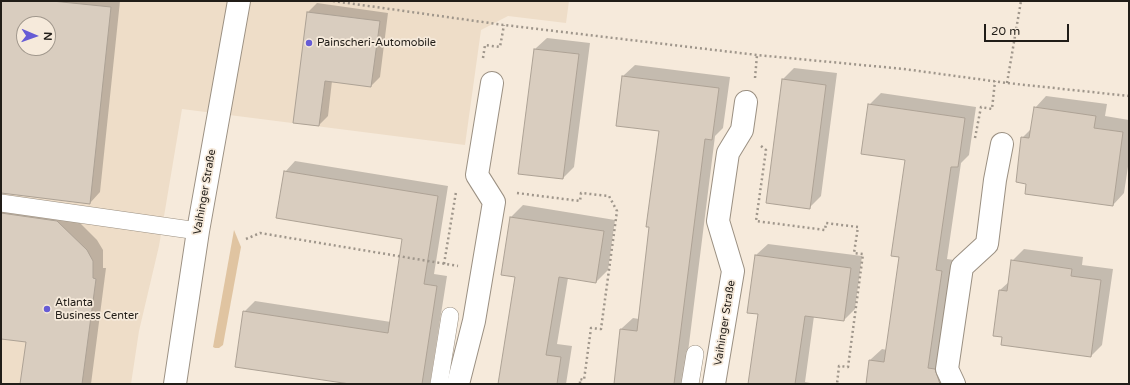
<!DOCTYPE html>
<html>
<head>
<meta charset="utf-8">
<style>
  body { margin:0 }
  #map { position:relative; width:1130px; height:385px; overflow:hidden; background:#f6eadb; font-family:"Varela Round",sans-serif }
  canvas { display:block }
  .frame { position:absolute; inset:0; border:2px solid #211d18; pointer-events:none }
  .north { position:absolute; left:16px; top:16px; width:40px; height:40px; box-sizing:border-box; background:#f6eadb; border:1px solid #a1988d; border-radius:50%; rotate:92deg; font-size:11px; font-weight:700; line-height:16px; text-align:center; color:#211d18 }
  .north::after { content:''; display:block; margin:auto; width:14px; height:18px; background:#665cd5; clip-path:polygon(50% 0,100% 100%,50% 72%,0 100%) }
  .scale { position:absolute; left:984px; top:24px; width:85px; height:18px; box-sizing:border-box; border:2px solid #211d18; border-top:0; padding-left:5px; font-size:12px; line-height:14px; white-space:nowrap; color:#211d18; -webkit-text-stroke:3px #f6eadb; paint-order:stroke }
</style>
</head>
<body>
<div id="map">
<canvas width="1130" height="385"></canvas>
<div class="frame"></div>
<div class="north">N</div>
<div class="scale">20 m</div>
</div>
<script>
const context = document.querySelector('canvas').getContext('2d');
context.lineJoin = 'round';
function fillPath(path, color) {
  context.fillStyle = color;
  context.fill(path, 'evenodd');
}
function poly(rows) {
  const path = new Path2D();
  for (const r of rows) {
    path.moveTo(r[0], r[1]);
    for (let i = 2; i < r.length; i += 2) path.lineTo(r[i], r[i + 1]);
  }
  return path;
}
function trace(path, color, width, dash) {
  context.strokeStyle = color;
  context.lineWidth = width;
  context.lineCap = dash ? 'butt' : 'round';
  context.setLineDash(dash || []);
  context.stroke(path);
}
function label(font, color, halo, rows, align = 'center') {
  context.font = font + ' "Varela Round",sans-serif';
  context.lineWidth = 3.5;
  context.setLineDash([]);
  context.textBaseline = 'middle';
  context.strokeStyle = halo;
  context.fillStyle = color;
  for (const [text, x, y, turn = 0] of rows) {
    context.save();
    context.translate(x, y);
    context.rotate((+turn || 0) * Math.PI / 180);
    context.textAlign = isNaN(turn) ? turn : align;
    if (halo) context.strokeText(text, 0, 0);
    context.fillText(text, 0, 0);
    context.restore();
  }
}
fillPath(poly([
  [1,1,569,1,566,23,508,16,481,30,465,145,182,109,159,246,139,331,131,384,1,384],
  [24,24,48,24,48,48,24,48]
]), '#eeddc8');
fillPath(poly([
  [234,230,241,247,223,345,219,348,215,348,213,347]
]), '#e0c4a1');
fillPath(poly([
  [1,1,120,1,100,192,90,203,1,192,2,197,68,211,97,240,103,250,103,268,106,268,91,384,21,384,27,341,1,338],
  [24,24,48,24,48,48,24,48],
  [317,3,388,13,380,77,371,86,332,81,328,116,319,125,294,122,308,12],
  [547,38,590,43,574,167,563,178,535,49],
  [635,65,730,77,723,128,715,136,684,384,615,384,621,329,633,318,639,319,660,131,623,76],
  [794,68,837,73,821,196,809,208,783,79],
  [881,93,976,107,969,155,961,163,947,259,954,260,936,384,867,384,870,360,882,349,887,350,900,256,906,159,869,105],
  [1046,96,1107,104,1105,116,1129,120,1129,160,1124,193,1113,205,1027,183,1022,138,1032,128,1035,108],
  [295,161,448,186,434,274,447,276,430,384,356,384,244,312,255,301,391,322,403,238,285,172],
  [523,205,615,220,608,270,596,282,568,278,557,344,572,346,566,384,499,384,516,276,502,274,511,217],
  [768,244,862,256,855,309,844,320,814,316,805,382,816,384,749,384,759,313,756,255],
  [1024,249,1083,257,1082,265,1113,269,1102,345,1091,356,1000,290,1010,281,1012,261]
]), '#0003');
const building = poly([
  [1,1,52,1,111,7,90,204,1,193,1,1],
  [24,24,48,24,48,48,24,48,24,24],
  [307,12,380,21,371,87,325,81,319,126,293,123,307,12],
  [534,49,579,54,563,179,518,174,534,49],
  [622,76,719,88,712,140,705,139,674,384,614,384,620,329,637,331,649,227,646,227,659,131,616,126,622,76],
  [782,79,826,85,810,209,766,203,782,79],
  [868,104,965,118,958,167,951,167,936,270,942,271,928,368,935,369,940,384,866,384,869,360,884,362,899,257,891,256,905,160,861,154,868,104],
  [1034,107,1096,116,1094,128,1123,132,1113,206,1025,194,1026,184,1016,182,1021,137,1029,138,1034,107],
  [284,171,438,196,424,284,437,286,422,384,350,384,235,367,243,311,388,333,402,239,276,218,284,171],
  [1,213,57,221,87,250,93,261,93,278,96,279,82,384,20,384,26,342,1,339,1,213],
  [510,217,604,231,596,283,559,277,546,355,561,357,557,384,498,384,515,277,501,275,510,217],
  [755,255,851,268,844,321,805,316,795,384,748,384,758,314,747,313,755,255],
  [1011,260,1072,269,1071,276,1101,280,1091,357,1001,345,1002,337,993,336,999,290,1007,291,1011,260]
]);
fillPath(building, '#d9cdbf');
trace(building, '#ada295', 1);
const lane = poly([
  [1,203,198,231],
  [439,384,450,316],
  [690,384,695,354]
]);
const street = poly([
  [458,384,474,321,494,202,477,175,492,83],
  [714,384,733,271,718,221,728,153,742,130,746,102],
  [954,384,947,369,962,267,987,244,995,180,1002,144]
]);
const secondary = poly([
  [175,384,198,231,239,1]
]);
trace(lane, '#9b9082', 18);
trace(street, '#9b9082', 24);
trace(secondary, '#9b9082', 24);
trace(poly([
  [333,1,504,25,757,55,904,69,1007,83,1129,96],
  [483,58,485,45,500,47,504,25],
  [755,78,757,55],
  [1007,83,1021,1],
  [975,138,981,107,992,109,995,81],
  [761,146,766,150,756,221,825,230,826,223,858,227,854,253,863,254,848,367,839,366,837,384],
  [517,193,580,201,581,193,609,196,617,211,601,329,591,328,584,380,580,379,580,384],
  [246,239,260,233,458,266],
  [444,264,456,192]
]), '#9f968b', 2.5, [2, 3]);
trace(lane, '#fff', 17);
trace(street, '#fff', 22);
trace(secondary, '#fff', 22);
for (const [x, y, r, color] of [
  [309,43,4,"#665cd5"],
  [47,309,4,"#665cd5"]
]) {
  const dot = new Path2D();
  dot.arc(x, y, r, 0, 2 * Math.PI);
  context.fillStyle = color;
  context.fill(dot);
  trace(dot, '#f6eadb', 1.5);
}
label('11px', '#211d18', '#f6eadb', [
  ["Painscheri-Automobile",317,43],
  ["Atlanta",55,303],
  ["Business Center",55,316]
], 'left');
label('11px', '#211d18', '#f6eadb', [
  ["Vaihinger Straße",205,192,-80],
  ["Vaihinger Straße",725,323,-81]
]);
</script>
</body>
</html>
